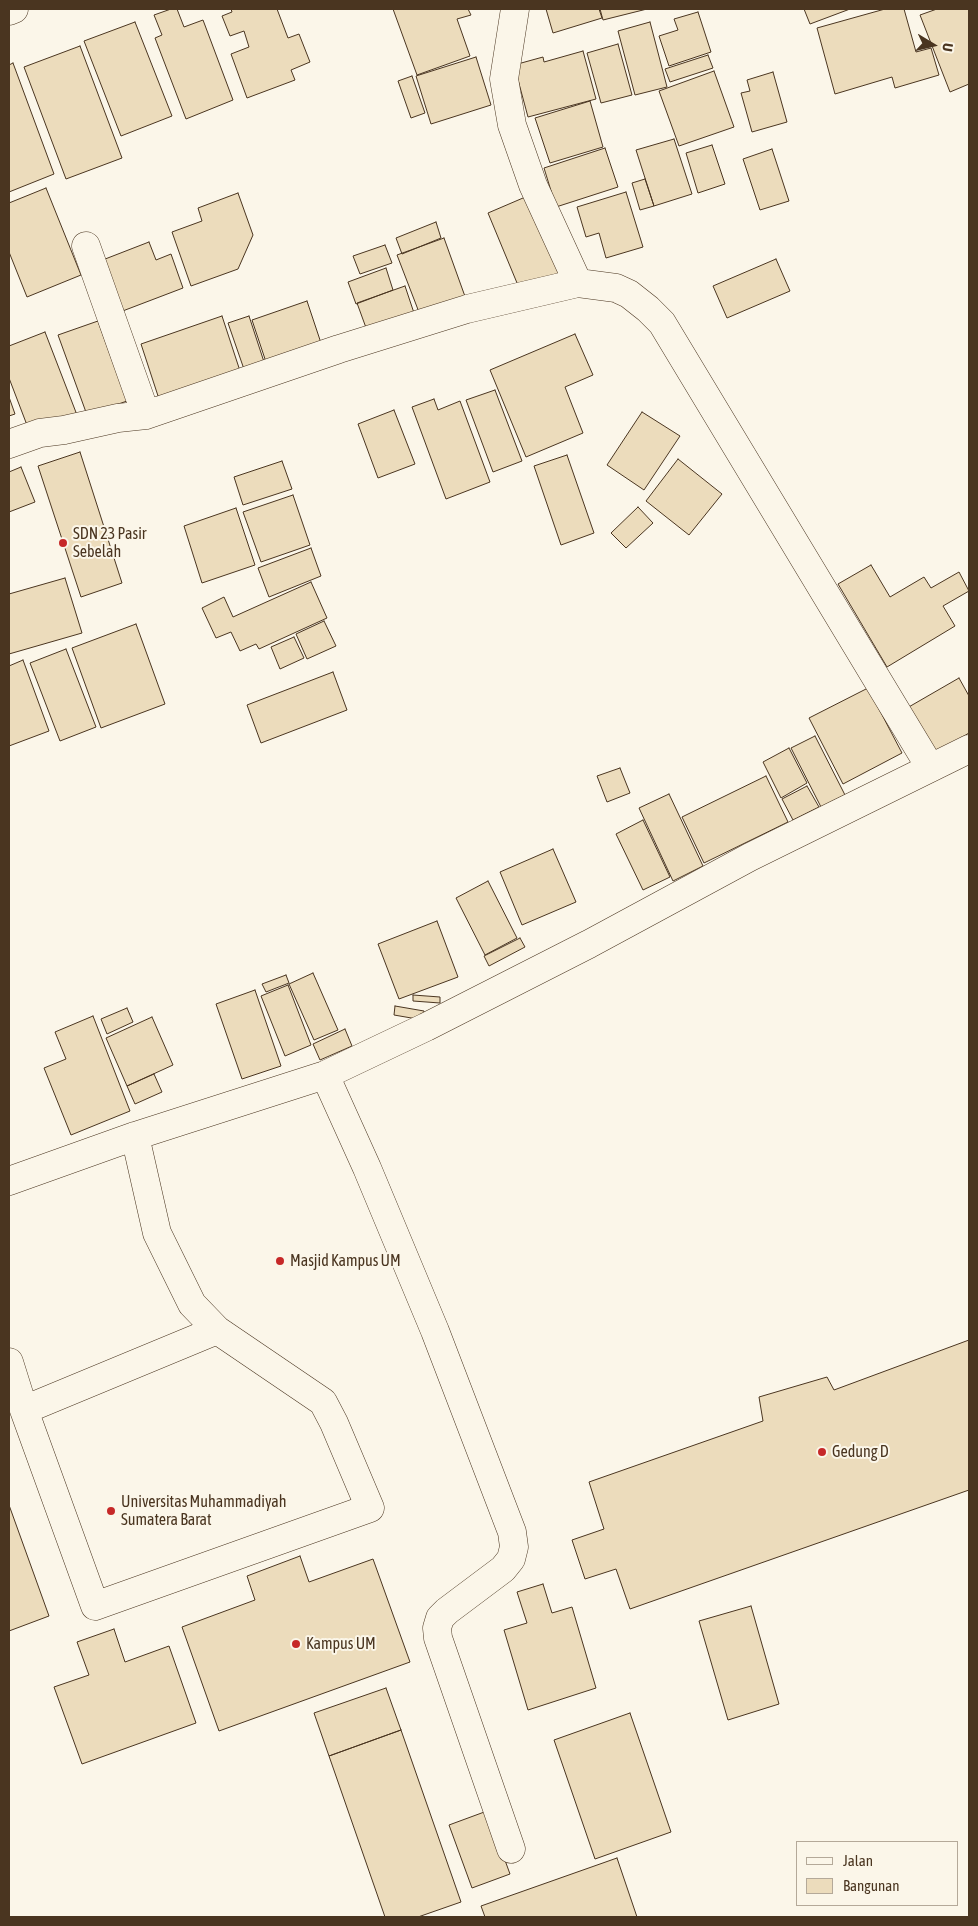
<!DOCTYPE html>
<html>
<head>
<meta charset="utf-8">
<style>
  body { margin:0 }
  #map { position:relative; width:978px; height:1926px; overflow:hidden; background:#fbf6e9; font-family:"Asap Condensed",sans-serif }
  canvas { display:block }
  .frame { position:absolute; inset:0; border:10px solid #4a3520; pointer-events:none }
  .legend { position:absolute; left:796px; top:1841px; width:162px; height:65px; box-sizing:border-box; background:#fbf6e9; border:1px solid #b4a999; margin:0; padding:6px 9px; list-style:none; font-size:15px; color:#4a3520 }
  .legend li { display:flex; align-items:center; gap:10px; height:25px }
  .legend b { width:25px; border:1px solid #b4a999 }
  .north { position:absolute; left:908px; top:20px; width:50px; height:50px; -webkit-text-stroke:4px #fbf6e9; paint-order:stroke; rotate:99deg; font-size:14px; font-weight:700; line-height:20px; text-align:center; color:#4a3520 }
  .north::after { content:''; display:block; margin:auto; width:18px; height:22px; background:#4a3520; clip-path:polygon(50% 0,100% 100%,50% 72%,0 100%) }
</style>
</head>
<body>
<div id="map">
<canvas width="978" height="1926"></canvas>
<div class="frame"></div>
<ul class="legend">
<li><b style="height:6px;background:#fbf6e9"></b>Jalan</li>
<li><b style="height:14px;background:#ecdcbc"></b>Bangunan</li>
</ul>
<div class="north">U</div>
</div>
<script>
const context = document.querySelector('canvas').getContext('2d');
context.lineJoin = 'round';
function fillPath(path, color) {
  context.fillStyle = color;
  context.fill(path, 'evenodd');
}
function poly(rows) {
  const path = new Path2D();
  for (const r of rows) {
    path.moveTo(r[0], r[1]);
    for (let i = 2; i < r.length; i += 2) path.lineTo(r[i], r[i + 1]);
  }
  return path;
}
function trace(path, color, width, dash) {
  context.strokeStyle = color;
  context.lineWidth = width;
  context.lineCap = dash ? 'butt' : 'round';
  context.setLineDash(dash || []);
  context.stroke(path);
}
function label(font, color, halo, rows, align = 'center') {
  context.font = font + ' "Asap Condensed",sans-serif';
  context.lineWidth = 4;
  context.setLineDash([]);
  context.textBaseline = 'middle';
  context.strokeStyle = halo;
  context.fillStyle = color;
  for (const [text, x, y, turn = 0] of rows) {
    context.save();
    context.translate(x, y);
    context.rotate((+turn || 0) * Math.PI / 180);
    context.textAlign = isNaN(turn) ? turn : align;
    if (halo) context.strokeText(text, 0, 0);
    context.fillText(text, 0, 0);
    context.restore();
  }
}
const building = poly([
  [171,9,177,9,184,27,203,20,233,100,186,119,155,38,162,35,154,15,171,9],
  [231,9,277,9,288,38,299,34,310,62,291,70,295,80,247,98,231,54,249,47,244,31,230,36,222,16,232,12,231,9],
  [393,9,468,9,471,15,457,19,470,56,417,75,393,9],
  [546,9,599,9,602,18,553,33,546,9],
  [600,9,647,9,603,20,600,9],
  [804,9,850,9,810,24,804,9],
  [885,9,904,9,916,52,931,48,939,75,895,88,892,77,835,94,817,28,885,9],
  [937,9,969,9,969,84,950,92,920,15,937,9],
  [698,12,711,52,669,66,659,36,678,30,674,19,698,12],
  [135,22,172,116,121,136,84,41,135,22],
  [650,22,667,87,635,95,618,31,650,22],
  [618,44,632,95,601,103,587,53,618,44],
  [80,46,122,158,66,179,24,67,80,46],
  [583,51,596,99,528,117,514,65,543,57,544,62,583,51],
  [708,55,713,68,670,82,665,69,708,55],
  [476,57,491,105,431,124,416,76,476,57],
  [13,63,54,174,9,192,9,65,13,63],
  [714,71,734,127,679,146,659,91,714,71],
  [773,72,787,122,752,132,741,93,750,91,747,80,773,72],
  [412,76,425,113,411,118,398,81,412,76],
  [590,101,603,147,550,163,535,118,590,101],
  [674,139,692,194,654,206,636,150,674,139],
  [712,145,725,184,698,193,686,153,712,145],
  [605,148,618,187,556,207,544,168,605,148],
  [772,149,789,201,760,210,743,159,772,149],
  [645,179,654,206,640,210,632,183,645,179],
  [46,188,81,275,27,297,9,252,9,203,46,188],
  [626,192,643,247,606,258,599,233,586,237,577,207,626,192],
  [238,193,253,235,238,269,191,286,172,232,202,221,198,208,238,193],
  [530,195,564,277,522,295,488,213,530,195],
  [436,222,441,238,402,254,396,238,436,222],
  [444,238,467,302,422,320,397,255,444,238],
  [149,242,156,260,171,254,183,288,120,312,100,261,149,242],
  [385,245,392,263,360,274,353,256,385,245],
  [776,259,790,291,727,318,713,286,776,259],
  [386,268,393,290,356,304,348,282,386,268],
  [405,286,416,319,369,336,357,303,405,286],
  [307,301,323,349,268,368,252,320,307,301],
  [222,316,241,374,160,402,141,344,222,316],
  [249,316,266,368,246,375,228,323,249,316],
  [98,321,127,401,87,415,58,335,98,321],
  [45,332,77,415,30,433,9,378,9,346,45,332],
  [575,334,593,375,565,387,583,433,526,457,490,370,575,334],
  [495,390,522,461,493,472,466,400,495,390],
  [9,397,15,414,9,416,9,397],
  [434,399,438,410,460,401,490,482,446,499,412,407,434,399],
  [394,410,415,464,378,478,358,424,394,410],
  [642,412,680,436,644,490,607,465,642,412],
  [80,452,122,583,81,597,38,466,80,452],
  [567,455,594,533,561,545,534,466,567,455],
  [678,459,722,494,689,535,646,501,678,459],
  [282,461,292,489,243,505,234,477,282,461],
  [21,467,35,502,9,512,9,472,21,467],
  [293,495,310,545,261,562,243,512,293,495],
  [638,507,653,523,626,548,611,533,638,507],
  [236,508,255,565,202,583,184,526,236,508],
  [311,548,321,576,269,597,258,568,311,548],
  [871,565,890,597,924,577,931,588,959,572,969,591,943,606,955,626,887,667,838,584,871,565],
  [65,578,82,633,9,654,9,594,65,578],
  [311,582,327,618,259,649,256,644,240,651,231,632,216,638,202,608,224,597,233,617,311,582],
  [324,621,336,646,307,659,296,634,324,621],
  [136,624,165,704,101,728,72,648,136,624],
  [294,637,304,658,280,669,271,647,294,637],
  [66,649,96,727,60,741,30,663,66,649],
  [23,660,49,731,9,746,9,666,23,660],
  [333,672,347,710,261,743,247,705,333,672],
  [959,678,969,696,969,733,933,754,907,708,959,678],
  [868,688,902,753,843,784,809,718,868,688],
  [815,736,845,795,821,807,791,748,815,736],
  [789,748,807,783,781,798,763,762,789,748],
  [620,768,630,793,607,802,597,776,620,768],
  [766,776,788,822,704,863,682,817,766,776],
  [807,786,819,807,793,820,782,799,807,786],
  [669,794,703,866,673,881,639,808,669,794],
  [643,820,670,877,643,890,616,834,643,820],
  [553,849,576,902,522,925,500,872,553,849],
  [488,881,517,938,485,955,456,898,488,881],
  [437,921,458,977,399,999,378,944,437,921],
  [520,938,525,947,489,966,484,956,520,938],
  [313,973,338,1030,314,1040,289,984,313,973],
  [286,975,289,983,266,992,262,984,286,975],
  [288,985,311,1045,285,1056,261,996,288,985],
  [255,990,281,1066,242,1079,216,1004,255,990],
  [413,995,440,997,440,1003,413,1001,413,995],
  [395,1006,424,1011,423,1020,394,1015,395,1006],
  [127,1008,133,1022,107,1034,101,1019,127,1008],
  [93,1016,130,1111,71,1135,44,1068,66,1059,55,1032,93,1016],
  [152,1017,173,1065,127,1086,106,1038,152,1017],
  [345,1029,352,1046,320,1060,313,1044,345,1029],
  [154,1074,162,1092,135,1104,127,1086,154,1074],
  [969,1340,969,1490,630,1609,616,1569,585,1579,572,1540,604,1529,589,1482,763,1421,759,1397,827,1377,834,1390,969,1340],
  [9,1505,49,1616,9,1631,9,1505],
  [300,1556,309,1582,373,1559,410,1662,219,1731,182,1627,255,1600,247,1576,300,1556],
  [543,1584,552,1613,572,1607,596,1688,528,1710,504,1630,527,1623,517,1592,543,1584],
  [751,1606,779,1704,728,1720,699,1621,751,1606],
  [114,1629,125,1662,169,1646,196,1723,82,1764,54,1687,89,1675,77,1642,114,1629],
  [386,1688,401,1730,329,1756,314,1713,386,1688],
  [630,1713,671,1832,595,1859,554,1740,630,1713],
  [401,1730,461,1902,418,1917,385,1917,329,1756,401,1730],
  [487,1811,510,1874,472,1888,449,1825,487,1811],
  [617,1858,637,1917,485,1917,481,1906,617,1858]
]);
fillPath(building, '#ecdcbc');
trace(building, '#4a3520', 1);
const minor = poly([
  [515,9,504,79,512,125,533,185,578,283],
  [9,11,14,9],
  [86,246,146,415],
  [9,444,40,433,64,430,118,418,146,415,339,349,467,309,578,283,616,288,629,294,648,309,662,323,930,767],
  [325,1075,367,1168,435,1331,512,1532,514,1547,511,1559,503,1569,447,1611,440,1618,437,1628,438,1638,511,1849],
  [9,1181,135,1136,325,1075,426,1027,589,944,750,857,969,749],
  [9,1362,24,1410,95,1606,370,1508,334,1423,323,1402,217,1330,192,1304,157,1233,135,1136],
  [24,1410,217,1330]
]);
trace(minor, '#4a3520', 29);
trace(minor, '#fbf6e9', 28);
for (const [x, y, r, color] of [
  [63,543,5,"#c62828"],
  [280,1261,5,"#c62828"],
  [822,1452,5,"#c62828"],
  [111,1511,5,"#c62828"],
  [296,1644,5,"#c62828"]
]) {
  const dot = new Path2D();
  dot.arc(x, y, r, 0, 2 * Math.PI);
  context.fillStyle = color;
  context.fill(dot);
  trace(dot, '#fbf6e9', 2);
}
label('16px', '#4a3520', '#fbf6e9', [
  ["SDN 23 Pasir",73,534],
  ["Sebelah",73,552],
  ["Masjid Kampus UM",290,1261],
  ["Gedung D",832,1452],
  ["Universitas Muhammadiyah",121,1502],
  ["Sumatera Barat",121,1520],
  ["Kampus UM",306,1644]
], 'left');
</script>
</body>
</html>
